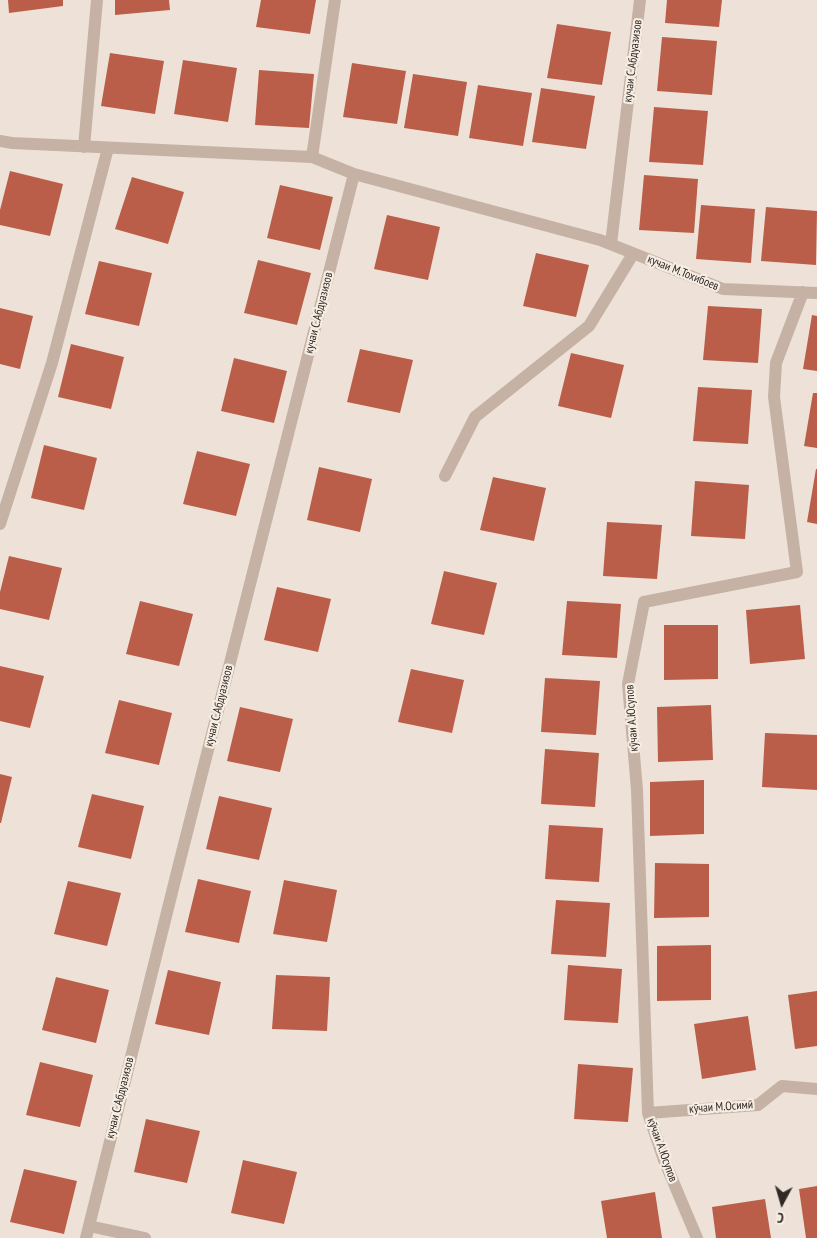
<!DOCTYPE html>
<html>
<head>
<meta charset="utf-8">
<style>
  body { margin:0 }
  #map { position:relative; width:817px; height:1238px; overflow:hidden; background:#eee2d8; font-family:"PT Sans Narrow",sans-serif }
  canvas { display:block }
  .north { position:absolute; left:757px; top:1178px; width:50px; height:50px; -webkit-text-stroke:4px #f6ede3; paint-order:stroke; rotate:186deg; font-size:14px; font-weight:700; line-height:20px; text-align:center; color:#312926 }
  .north::after { content:''; display:block; margin:auto; width:18px; height:22px; background:#312926; clip-path:polygon(50% 0,100% 100%,50% 72%,0 100%) }
</style>
</head>
<body>
<div id="map">
<canvas width="817" height="1238"></canvas>
<div class="north">С</div>
</div>
<script>
const context = document.querySelector('canvas').getContext('2d');
context.lineJoin = 'round';
function fillPath(path, color) {
  context.fillStyle = color;
  context.fill(path, 'evenodd');
}
function poly(rows) {
  const path = new Path2D();
  for (const r of rows) {
    path.moveTo(r[0], r[1]);
    for (let i = 2; i < r.length; i += 2) path.lineTo(r[i], r[i + 1]);
  }
  return path;
}
function trace(path, color, width, dash) {
  context.strokeStyle = color;
  context.lineWidth = width;
  context.lineCap = dash ? 'butt' : 'round';
  context.setLineDash(dash || []);
  context.stroke(path);
}
function label(font, color, halo, rows, align = 'center') {
  context.font = font + ' "PT Sans Narrow",sans-serif';
  context.lineWidth = 4.5;
  context.setLineDash([]);
  context.textBaseline = 'middle';
  context.strokeStyle = halo;
  context.fillStyle = color;
  for (const [text, x, y, turn = 0] of rows) {
    context.save();
    context.translate(x, y);
    context.rotate((+turn || 0) * Math.PI / 180);
    context.textAlign = isNaN(turn) ? turn : align;
    if (halo) context.strokeText(text, 0, 0);
    context.fillText(text, 0, 0);
    context.restore();
  }
}
fillPath(poly([
  [8,0,63,0,63,6,9,13],
  [115,0,169,0,170,10,115,15],
  [261,0,316,0,310,34,256,27],
  [667,0,722,0,719,27,665,23],
  [557,24,611,32,602,85,547,78],
  [662,37,717,41,712,95,657,91],
  [110,53,164,61,155,114,101,106],
  [183,60,237,68,228,122,174,114],
  [352,63,406,71,397,124,343,117],
  [259,70,314,74,309,128,255,125],
  [413,74,467,82,458,136,404,128],
  [478,85,532,93,523,146,469,138],
  [541,88,595,96,586,149,532,142],
  [654,107,708,111,703,165,649,162],
  [10,171,63,184,50,236,0,225,0,210],
  [644,175,698,179,694,233,639,230],
  [132,177,184,192,168,244,115,229],
  [280,185,333,197,320,250,267,238],
  [701,205,755,209,751,263,696,259],
  [766,207,817,211,816,265,761,261],
  [387,215,440,227,428,280,374,269],
  [536,253,589,265,576,317,523,306],
  [258,260,311,273,297,325,244,313],
  [99,261,152,273,139,326,85,314],
  [708,306,762,309,758,363,703,360],
  [0,308,33,316,20,369,0,364],
  [812,315,817,316,817,371,803,369],
  [71,344,124,357,111,409,58,397],
  [360,349,413,360,400,413,347,402],
  [571,353,624,365,611,418,558,406],
  [234,358,287,371,274,423,221,411],
  [698,387,752,390,748,444,693,441],
  [813,393,817,393,817,448,804,446],
  [44,445,97,458,84,510,31,498],
  [197,451,250,464,236,516,183,504],
  [319,467,372,479,360,532,307,520],
  [816,469,817,469,817,524,807,522],
  [493,477,546,488,534,541,480,530],
  [695,481,749,485,745,539,691,536],
  [607,522,662,525,657,579,603,576],
  [9,556,62,568,49,620,0,609,0,592],
  [444,571,497,583,484,635,431,624],
  [277,587,331,599,318,652,264,640],
  [140,601,193,614,179,666,126,654],
  [567,601,621,604,617,658,562,655],
  [800,605,805,659,750,664,746,610],
  [664,625,718,625,718,679,664,680],
  [0,666,44,676,30,728,0,721],
  [411,669,464,680,452,733,398,722],
  [545,678,600,681,596,735,541,732],
  [119,700,172,713,159,765,105,753],
  [711,705,713,760,658,762,657,707],
  [240,707,293,719,280,772,227,761],
  [765,733,817,735,817,790,762,787],
  [545,749,599,753,595,807,541,804],
  [0,774,12,777,1,823,0,823],
  [704,780,704,834,650,836,650,782],
  [92,794,144,806,131,859,78,847],
  [219,796,272,808,259,860,206,849],
  [549,825,603,828,599,882,545,879],
  [655,863,709,864,709,917,654,918],
  [198,879,251,891,239,943,185,932],
  [284,880,337,890,327,942,273,934],
  [68,881,121,893,107,946,54,934],
  [556,900,610,903,606,957,551,954],
  [711,945,711,1000,657,1001,657,946],
  [568,965,622,969,618,1023,564,1020],
  [168,970,221,982,209,1035,155,1024],
  [276,975,330,977,327,1031,272,1029],
  [56,977,109,990,96,1043,42,1030],
  [817,991,817,1046,795,1049,788,995],
  [748,1016,756,1070,702,1079,694,1024],
  [40,1062,93,1075,80,1127,26,1115],
  [578,1064,633,1068,628,1122,574,1119],
  [146,1119,200,1131,187,1183,134,1172],
  [243,1160,297,1172,284,1224,231,1213],
  [24,1169,77,1181,64,1234,10,1222],
  [817,1186,817,1238,806,1238,799,1189],
  [655,1192,662,1238,607,1238,601,1201],
  [765,1199,771,1238,716,1238,712,1207]
]), '#bb5e49');
trace(poly([
  [0,141,12,143,312,157,354,174,600,240,723,289,817,293],
  [84,147,97,0],
  [312,157,335,0],
  [611,244,640,0],
  [445,476,475,417,589,326,633,254],
  [0,524,52,363,108,148],
  [648,1113,758,1105,782,1086,817,1089],
  [89,1226,145,1238],
  [86,1238,177,872,354,174],
  [697,1238,664,1160,648,1113,637,790,628,684,644,602,797,572,774,397,776,363,803,292]
]), '#c5b2a5', 12);
label('12px', '#312926', '#f6ede3', [
  ["кучаи С.Абдуазизов",633,61,-83],
  ["кучаи М.Тохибоев",683,273,22],
  ["кучаи С.Абдуазизов",319,313,-76],
  ["кучаи С.Абдуазизов",219,706,-76],
  ["кӯчаи А.Юсупов",632,718,-94],
  ["кучаи С.Абдуазизов",120,1098,-76],
  ["кӯчаи М.Осимӣ",721,1107,-4],
  ["кӯчаи А.Юсупов",662,1150,70]
]);
</script>
</body>
</html>
